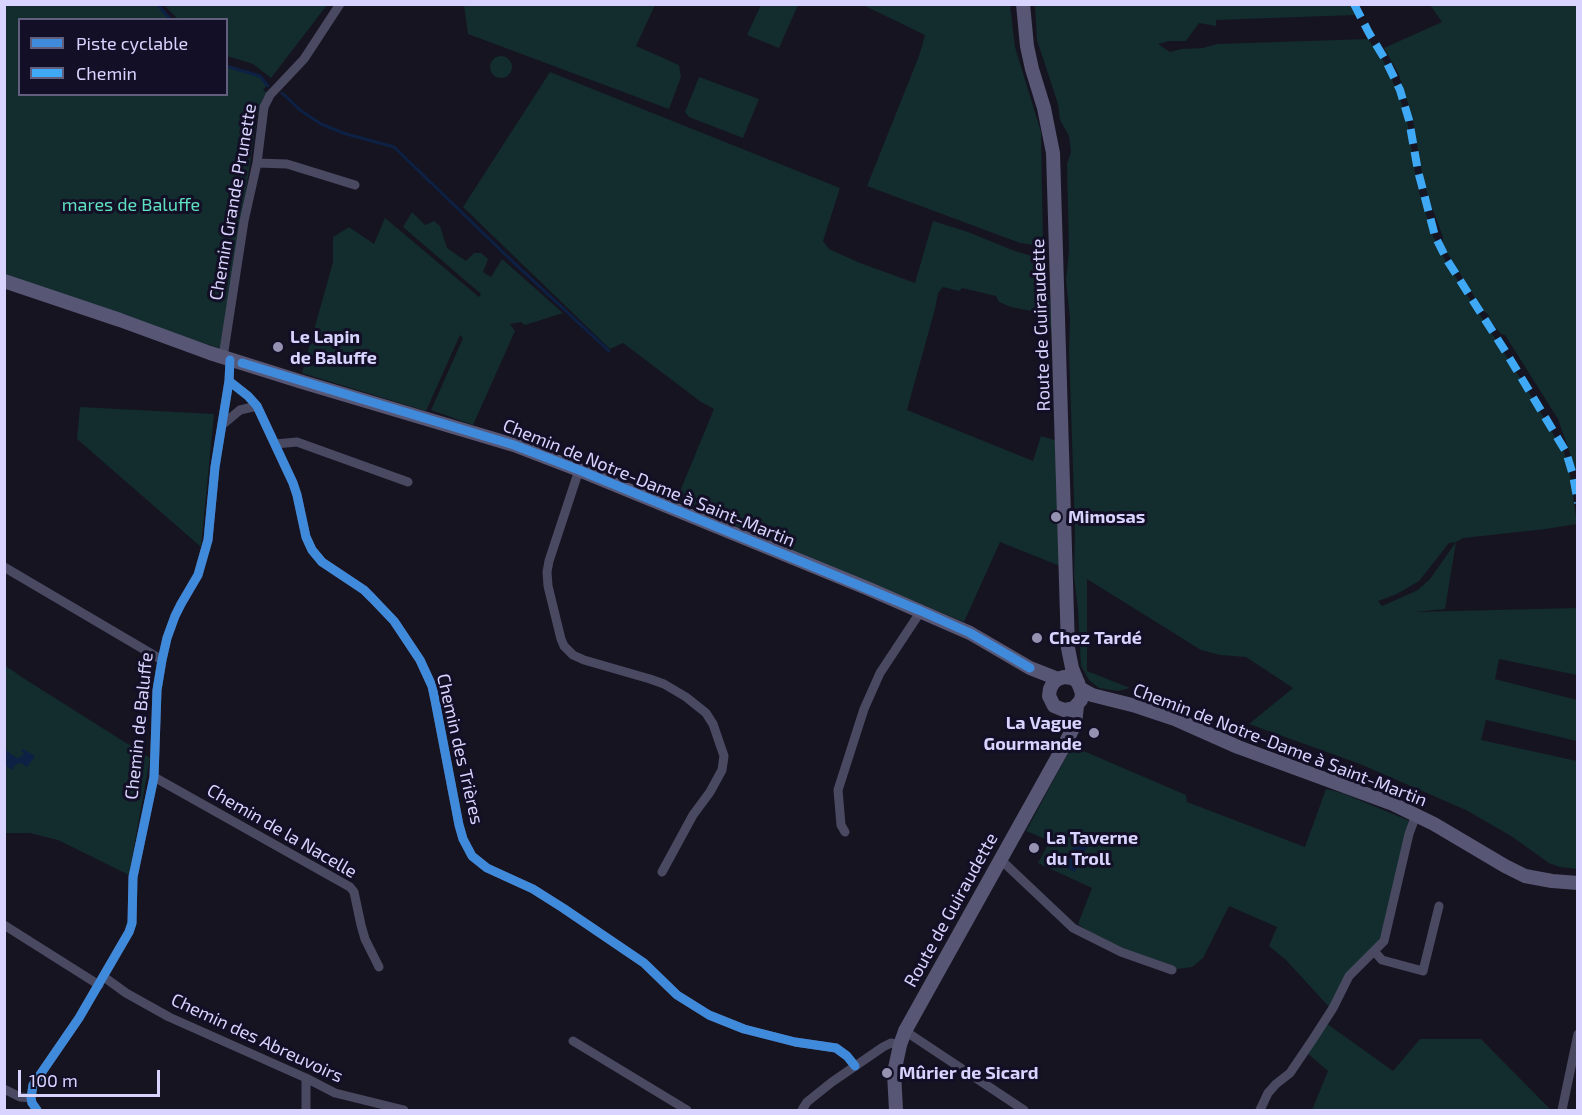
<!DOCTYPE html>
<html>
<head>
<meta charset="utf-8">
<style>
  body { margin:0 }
  #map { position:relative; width:1582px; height:1115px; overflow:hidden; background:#161421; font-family:"Exo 2",sans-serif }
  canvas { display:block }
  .frame { position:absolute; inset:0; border:6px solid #d9d4ff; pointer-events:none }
  .legend { position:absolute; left:18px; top:18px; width:210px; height:78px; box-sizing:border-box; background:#130f26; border:2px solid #625e7d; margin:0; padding:8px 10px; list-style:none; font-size:18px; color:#d9d4ff }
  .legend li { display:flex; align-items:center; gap:12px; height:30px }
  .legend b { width:30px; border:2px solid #625e7d }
  .scale { position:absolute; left:18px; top:1070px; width:142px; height:27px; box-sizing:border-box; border:3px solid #d9d4ff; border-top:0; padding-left:8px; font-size:18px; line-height:21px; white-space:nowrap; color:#d9d4ff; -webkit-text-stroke:4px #130f26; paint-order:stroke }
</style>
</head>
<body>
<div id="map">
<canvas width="1582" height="1115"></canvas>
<div class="frame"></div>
<ul class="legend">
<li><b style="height:8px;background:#408adc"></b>Piste cyclable</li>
<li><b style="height:8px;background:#3fa9f5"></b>Chemin</li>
</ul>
<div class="scale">100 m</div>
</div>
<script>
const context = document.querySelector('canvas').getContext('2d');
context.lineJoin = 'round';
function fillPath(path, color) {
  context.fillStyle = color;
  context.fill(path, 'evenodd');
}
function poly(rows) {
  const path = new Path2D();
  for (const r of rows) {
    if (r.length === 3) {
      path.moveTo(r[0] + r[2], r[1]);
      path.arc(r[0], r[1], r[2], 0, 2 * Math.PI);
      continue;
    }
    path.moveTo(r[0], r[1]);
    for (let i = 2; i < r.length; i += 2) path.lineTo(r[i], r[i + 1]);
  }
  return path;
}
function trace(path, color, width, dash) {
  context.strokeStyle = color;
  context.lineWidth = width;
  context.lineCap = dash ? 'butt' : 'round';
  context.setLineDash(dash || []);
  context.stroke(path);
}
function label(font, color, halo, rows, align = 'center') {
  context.font = font + ' "Exo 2",sans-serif';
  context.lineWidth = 6;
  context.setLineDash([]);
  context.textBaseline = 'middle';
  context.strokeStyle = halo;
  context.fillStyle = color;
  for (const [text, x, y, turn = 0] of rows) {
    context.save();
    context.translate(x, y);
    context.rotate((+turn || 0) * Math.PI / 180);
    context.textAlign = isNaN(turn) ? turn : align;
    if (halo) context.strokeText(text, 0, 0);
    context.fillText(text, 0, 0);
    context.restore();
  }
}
fillPath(poly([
  [5,5,157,5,171,19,20,20,20,94,226,94,227,66,260,76,267,85,263,90,267,93,262,100,257,117,222,349,5,280],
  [164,5,327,5,271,78,253,64,227,56,226,20,178,19],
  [464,5,655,5,636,46,679,65,681,77,669,109,468,34],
  [761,5,798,5,779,48,747,35],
  [863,5,1010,5,1015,47,1041,132,1043,246,1020,243,867,186,919,56,925,35],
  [1035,5,1351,5,1356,15,1216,20,1216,26,1199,23,1186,41,1169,41,1158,44,1170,52,1181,49,1203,48,1217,44,1368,39,1383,60,1399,95,1407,120,1417,185,1433,236,1445,260,1521,379,1564,452,1569,468,1577,524,1546,529,1463,538,1456,542,1445,609,1414,612,1577,608,1577,675,1499,659,1495,679,1577,700,1577,741,1486,720,1481,740,1577,761,1577,869,1560,867,1549,863,1511,836,1466,810,1360,764,1249,724,1293,688,1246,657,1220,655,1201,650,1087,579,1087,671,1130,688,1118,691,1099,688,1089,680,1081,666,1078,609,1074,577,1075,527,1069,352,1070,319,1066,280,1069,251,1067,164,1071,152,1069,136,1060,120,1058,104,1037,40],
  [1456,542,1430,579,1418,590,1382,606,1378,601,1397,594,1419,581,1449,543],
  [1430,5,1577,5,1577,474,1558,419,1505,335,1501,334,1491,322,1488,314,1483,311,1443,246,1443,237,1430,202,1423,179,1412,116,1399,75,1384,48,1442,22],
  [501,67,11],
  [550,72,840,188,823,241,829,249,860,263,915,283,933,221,968,232,1012,250,1045,260,1054,342,1047,314,1011,307,999,302,996,296,962,288,959,291,943,287,938,293,935,309,907,410,1033,461,1041,436,1058,441,1060,566,1000,542,964,622,676,501,714,409,701,402,623,343,610,349,463,207],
  [699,77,759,99,743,138,689,117,685,112],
  [412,212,425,225,434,221,440,226,447,248,466,261,474,253,481,253,488,259,483,272,491,277,502,259,563,313,525,325,521,322,510,324,515,331,473,425,431,410,463,338,460,335,426,411,302,373,333,262,333,237,349,227,374,244,385,218,479,297,481,294,403,227],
  [80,407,214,414,201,547,77,439],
  [4,665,31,683,150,758,129,875,58,840,30,833,5,833],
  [1072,746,1186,795,1187,802,1305,847,1326,789,1342,793,1410,821,1382,940,1330,1008,1286,960,1269,946,1277,927,1229,906,1203,958,1192,967,1177,969,1134,953,1095,936,1078,924,1092,888,1038,863,1050,841,1026,831],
  [1326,1023,1393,1071,1420,1039,1481,1039,1551,1110,1312,1110,1328,1071,1307,1053]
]), '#132c2d');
fillPath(poly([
  [4,749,17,758,21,757,24,753,21,751,23,749,35,756,27,767,21,763,16,764,12,770,5,765],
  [1076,842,1087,847,1075,872,1064,867]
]), '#0d2144');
trace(poly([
  [157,4,171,20],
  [226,66,260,76,268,86],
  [282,93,300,110,321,124,343,133,394,147,511,260,609,351]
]), '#0d2144', 3);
trace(poly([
  [257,163,287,164,355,185],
  [223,357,244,221,257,163,264,107,270,95,304,59,340,4],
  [229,381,248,396,257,406,293,483,297,495,306,537,312,550,322,562,364,590,372,598,394,621,420,660,432,686,435,700,459,825,463,839,472,856,487,868,533,889,563,908,644,963,677,995,709,1015,744,1029,795,1042,836,1048,847,1056,855,1066],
  [222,425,240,410,257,406],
  [275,444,297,442,408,482],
  [579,470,549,561,547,572,548,586,561,639,564,646,573,655,584,660,650,679,664,684,686,697,706,713,713,724,724,756,722,770,710,792,693,815,662,872],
  [4,567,162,660],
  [154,777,350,887,354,892,361,925,365,939,379,967],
  [845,832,841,825,838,790,864,709,880,673,921,611],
  [1000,859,1073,928,1121,952,1172,970],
  [4,925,99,985],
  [1374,951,1382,960,1423,971,1439,906],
  [104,977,126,993,169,1017,306,1078,335,1093,404,1110],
  [905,1031,1024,1110],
  [573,1041,687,1110],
  [306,1078,306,1110],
  [4,1089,20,1097,31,1098],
  [37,1110,32,1103,31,1098,33,1085,79,1018,129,932,132,923,133,877,154,777,157,690,162,660,167,638,175,616,181,604,198,575,208,540,215,467,229,381,230,360],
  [802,1110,807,1102,832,1082,883,1047,891,1043,900,1045],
  [1260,1110,1268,1093,1276,1084,1290,1073,1313,1039,1333,1008,1349,976,1384,941,1409,834,1416,815],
  [1562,1110,1578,1034]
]), '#4a4962', 9);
trace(poly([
  [1023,4,1027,46,1032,69,1044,108,1053,153,1068,648,1072,668,1082,693,1081,700,1074,708,1064,710,1054,706,1049,696,1050,689,1053,683,1058,679,1064,677,1072,678,1078,682],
  [4,281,120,320,210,353,299,381,514,445,579,470,869,589,970,633,1030,668,1058,679],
  [1081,689,1092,695,1136,706,1175,719,1238,747,1393,804,1434,824,1505,866,1525,876,1552,881,1578,883],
  [896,1110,894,1073,900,1045,905,1031,1065,744,1075,724,1077,706]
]), '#575674', 14);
trace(poly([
  [1354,4,1369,33,1386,61,1400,90,1409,120,1418,171,1435,236,1447,260,1507,354,1566,452,1573,475,1578,503]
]), '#3fa9f5', 8, [15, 8]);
trace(poly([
  [242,363,514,445,579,470,921,611,970,633,1030,668],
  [229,381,248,396,257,406,293,483,297,495,306,537,312,550,322,562,364,590,372,598,394,621,420,660,432,686,435,700,459,825,463,839,472,856,487,868,533,889,563,908,644,963,677,995,709,1015,744,1029,795,1042,836,1048,847,1056,855,1066],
  [37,1110,32,1103,31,1098,33,1085,79,1018,129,932,132,923,133,877,154,777,157,690,162,660,167,638,175,616,181,604,198,575,208,540,215,467,229,381,230,360]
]), '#408adc', 9);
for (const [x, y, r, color] of [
  [278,347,6,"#9591b1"],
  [1056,517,6,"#9591b1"],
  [1037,638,6,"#9591b1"],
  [1094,733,6,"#9591b1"],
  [1034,848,6,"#9591b1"],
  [887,1073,6,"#9591b1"]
]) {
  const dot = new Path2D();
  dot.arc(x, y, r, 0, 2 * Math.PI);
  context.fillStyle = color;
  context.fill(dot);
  trace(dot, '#130f26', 2);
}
label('18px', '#d9d4ff', '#130f26', [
  ["Chemin Grande Prunette",233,202,-80],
  ["Route de Guiraudette",1041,325,-92],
  ["Chemin de Notre-Dame à Saint-Martin",649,483,22],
  ["Chemin de Baluffe",139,726,-84],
  ["Chemin de Notre-Dame à Saint-Martin",1280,745,21],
  ["Chemin des Trières",460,749,77],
  ["Chemin de la Nacelle",282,831,30],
  ["Route de Guiraudette",951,910,-61],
  ["Chemin des Abreuvoirs",257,1038,25]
]);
label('18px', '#5fe0c0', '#130f26', [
  ["mares de Baluffe",131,205]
]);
label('bold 18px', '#d9d4ff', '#130f26', [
  ["Le Lapin",290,337],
  ["de Baluffe",290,358],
  ["Mimosas",1068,517],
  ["Chez Tardé",1049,638],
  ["La Vague",1082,723,"right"],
  ["Gourmande",1082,744,"right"],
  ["La Taverne",1046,838],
  ["du Troll",1046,859],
  ["Mûrier de Sicard",899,1073]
], 'left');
</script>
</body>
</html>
